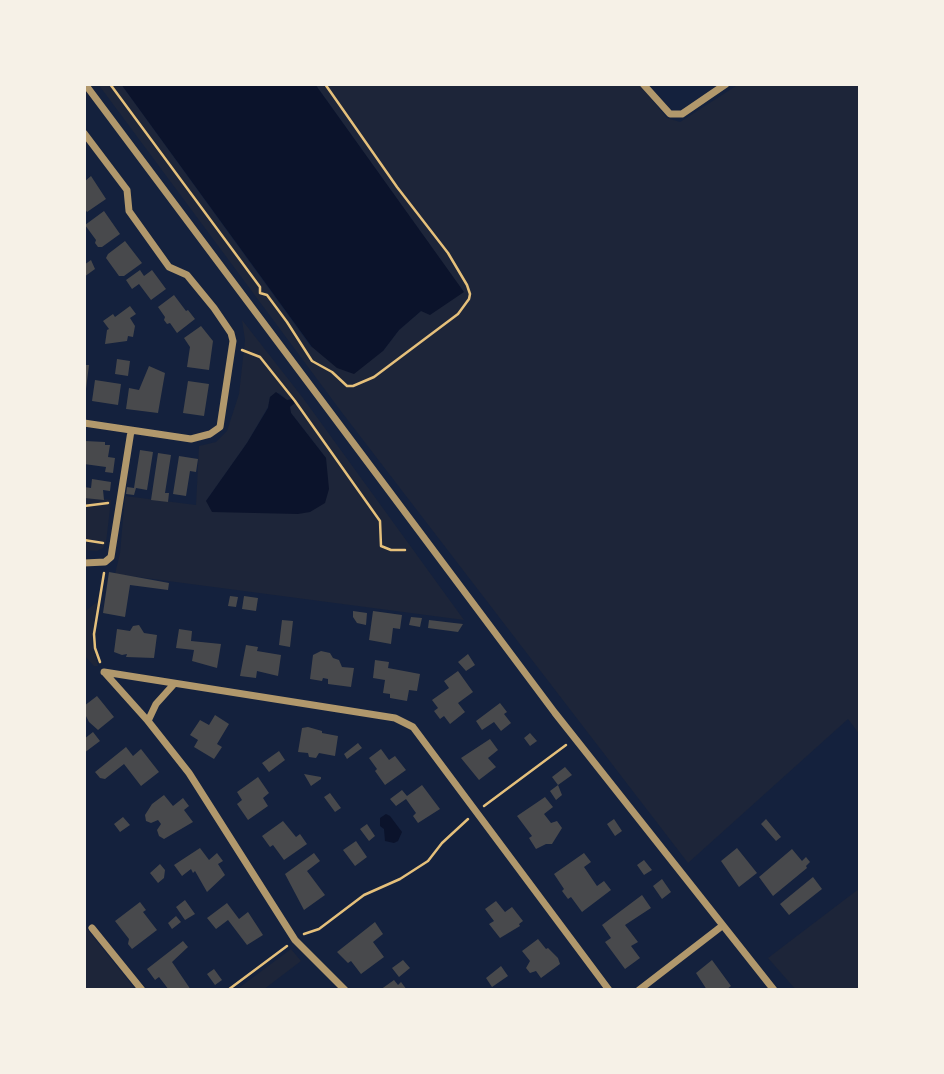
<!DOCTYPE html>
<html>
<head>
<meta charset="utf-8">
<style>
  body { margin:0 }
  #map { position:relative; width:944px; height:1074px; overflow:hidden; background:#14213d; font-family:Poppins,sans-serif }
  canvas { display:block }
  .frame { position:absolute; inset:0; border:86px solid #f6f1e7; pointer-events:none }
</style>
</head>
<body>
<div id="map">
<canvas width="944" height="1074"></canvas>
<div class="frame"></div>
</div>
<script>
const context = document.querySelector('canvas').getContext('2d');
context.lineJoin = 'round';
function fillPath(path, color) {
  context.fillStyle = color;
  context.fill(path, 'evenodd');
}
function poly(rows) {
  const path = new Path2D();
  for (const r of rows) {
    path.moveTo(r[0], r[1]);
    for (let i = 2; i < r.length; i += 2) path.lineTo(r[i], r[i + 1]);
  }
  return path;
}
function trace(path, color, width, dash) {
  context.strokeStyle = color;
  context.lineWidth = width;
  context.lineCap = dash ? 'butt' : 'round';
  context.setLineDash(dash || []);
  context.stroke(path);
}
fillPath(poly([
  [98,84,121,84,311,347,383,351,399,330,421,311,463,292,315,84,639,84,667,118,680,122,739,84,860,84,860,735,848,719,688,863,340,410],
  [242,320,303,398,464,620,115,574,120,553,125,496,196,505,199,446,216,442,227,431,239,394,245,340],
  [279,393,287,400,291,413,326,458,206,501,247,443,268,407,270,397],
  [84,496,111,500,106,543,103,548,97,551,84,550],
  [97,602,92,643,98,666,94,666,84,655,84,612],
  [860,888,860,990,796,990,768,958],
  [84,927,86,928,136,990,85,990],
  [291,949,301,961,263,990,236,990]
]), '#1d2539');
fillPath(poly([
  [121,84,315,84,464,292,430,315,421,311,399,330,383,351,354,374,337,368,312,347],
  [276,392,287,400,292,399,295,403,290,407,291,413,326,458,329,489,325,503,310,512,298,514,212,512,206,501,247,443,268,408,270,397],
  [386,814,390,816,402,832,398,841,394,843,385,841,384,829,380,826,380,818]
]), '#0b132b');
fillPath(poly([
  [91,176,106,199,87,212,84,208,84,182],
  [104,211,120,234,102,247,98,247,95,243,96,240,85,225],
  [125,241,142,263,124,276,119,276,106,258,108,254],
  [91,260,95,269,84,277,84,265],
  [140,270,144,276,152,270,166,289,151,300,139,284,132,289,126,280],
  [174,295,186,311,188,310,195,319,177,333,170,323,167,324,164,320,165,317,158,307],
  [130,306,136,314,130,318,135,326,133,337,128,336,127,341,105,344,107,330,109,329,103,321,113,314,115,317],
  [201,326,213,341,209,370,187,367,190,347,184,338],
  [117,359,130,361,128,376,115,374],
  [84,365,89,365,86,389,84,389],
  [149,366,165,373,158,413,126,409,129,388,139,390],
  [95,380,121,384,118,405,92,401],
  [188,381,209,384,204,416,183,413],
  [85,441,105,442,105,445,110,445,108,457,115,458,113,473,105,472,106,467,84,464],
  [140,450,153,452,147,490,136,488,134,495,126,494,127,487,134,488],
  [158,453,171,455,165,493,169,493,168,502,151,500],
  [179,456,198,459,196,472,190,471,186,496,173,494],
  [92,479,111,482,110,491,103,490,104,500,84,498,84,487,91,488],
  [109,572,169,583,168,590,130,585,125,617,103,613],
  [230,596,238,597,236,607,228,606],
  [244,596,258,598,256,611,242,609],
  [353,611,367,613,366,625,357,623,353,617],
  [373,611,402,615,400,629,393,628,391,644,369,640],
  [411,617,422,618,420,627,409,625],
  [282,620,293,621,290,647,279,645],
  [429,620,454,623,463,624,458,632,428,628],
  [139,625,144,633,157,635,154,658,126,657,127,654,122,655,114,652,117,629,130,631,133,626],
  [179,629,192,631,191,641,221,644,217,668,192,661,194,650,176,648],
  [246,645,258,647,257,651,281,655,278,676,257,671,256,678,240,676],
  [321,651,330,653,333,658,339,660,342,667,354,668,351,687,328,684,328,679,323,678,322,681,310,679,313,655],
  [468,654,475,665,466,671,458,662],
  [375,660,389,662,388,668,420,674,417,691,409,690,407,701,390,698,390,694,383,693,385,680,373,678],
  [458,671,473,692,458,703,465,712,450,724,444,716,440,719,434,711,438,708,432,700,449,688,444,681],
  [97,696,114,717,98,730,89,722,84,712,84,706],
  [500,703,507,712,504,714,511,723,501,731,494,722,482,730,476,721],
  [215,715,229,724,217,744,222,747,214,759,194,747,198,740,190,735,200,720,209,725],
  [308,727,322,731,322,733,338,736,335,756,319,753,316,758,309,757,308,753,298,752,302,728],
  [93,732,100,741,84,753,84,739],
  [530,733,537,741,530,746,524,738],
  [490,739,498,750,488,758,496,767,479,780,461,758],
  [358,743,362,748,347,759,344,754],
  [126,747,133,756,141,749,159,772,141,786,124,764,105,779,100,778,95,772],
  [381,749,389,760,395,756,406,770,385,785,375,771,377,769,369,758],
  [279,751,285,760,269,772,262,763],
  [565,767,572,775,558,785,552,777],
  [304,774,321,777,321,779,311,786],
  [258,777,269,793,263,798,268,806,248,820,237,804,242,800,237,792],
  [422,785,440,809,418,823,413,816,416,813,406,799,396,806,390,799,402,790,407,796],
  [558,785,562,795,556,800,550,791],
  [330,793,341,808,335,812,324,797],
  [164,795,173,806,183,798,189,806,184,810,193,822,164,839,159,836,157,830,161,824,158,820,151,823,146,821,145,815,152,804],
  [545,797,553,807,544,814,551,823,557,821,562,828,552,844,546,844,536,849,529,838,532,836,517,816],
  [123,817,130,825,120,832,114,824],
  [614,819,622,831,615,836,607,824],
  [766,819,781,837,776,841,761,824],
  [283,821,296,837,300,834,307,844,284,860,273,845,270,847,262,836],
  [367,824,375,836,369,841,360,829],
  [356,841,367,857,355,866,343,850],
  [200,848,209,860,217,853,223,861,218,864,225,875,207,892,195,871,193,873,191,869,182,876,174,865],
  [737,848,757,873,739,887,721,861],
  [792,849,802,861,806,857,810,862,806,866,807,868,773,896,759,877],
  [314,853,320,861,307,871,325,895,304,910,285,874],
  [584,853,591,862,584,867,597,886,604,881,611,890,582,912,571,897,568,899,562,891,564,889,554,874],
  [644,860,652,870,644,875,637,865],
  [160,864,165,870,164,878,158,883,150,873],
  [813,877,822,889,789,915,780,904],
  [662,879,671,892,662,899,653,886],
  [642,895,651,908,625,925,638,942,631,946,640,958,625,969,605,942,611,938,602,925],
  [185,900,195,914,185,920,176,907],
  [496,901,505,912,512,907,523,921,519,924,520,926,500,938,489,924,494,921,485,909],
  [140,902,146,910,143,912,157,930,132,949,128,944,129,939,115,921],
  [227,903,239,919,248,912,263,935,247,945,228,920,216,929,207,918],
  [176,916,181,922,172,929,168,923],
  [375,922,383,934,373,942,384,957,361,974,351,961,348,963,337,952],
  [538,939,546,949,548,948,558,958,560,964,541,978,536,971,530,973,526,968,530,961,522,951],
  [183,941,188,947,172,962,191,990,169,990,159,977,155,980,147,969],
  [403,960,410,968,399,977,392,968],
  [712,960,731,986,726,990,707,990,696,973],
  [501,966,508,976,492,987,486,978],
  [214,969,222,980,215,985,207,974],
  [394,980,398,985,401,982,407,990,380,990]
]), '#48494c');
trace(poly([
  [110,84,260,287,260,293],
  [260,293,267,295,287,322,312,361,332,372,347,386,353,386,374,377,458,314,469,299,470,294,467,285,448,253,397,187,325,84],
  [242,350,260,357,295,401,380,521,381,546,391,550,405,550],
  [84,506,108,503],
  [84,540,103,543],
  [100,662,95,648,94,634,104,573],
  [484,806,566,745],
  [304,934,319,929,364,895,400,879,428,861,442,843,468,819],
  [228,990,287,946]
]), '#e5c07b', 2.5);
trace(poly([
  [85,84,555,713,774,990],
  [643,84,670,114,682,114,726,84],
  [84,133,127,190,129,211,169,267,187,275,214,308,231,333,233,341,220,427,210,434,191,439,84,423],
  [84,563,105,562,111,557,131,431],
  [104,672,395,718,413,727,609,990],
  [105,673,148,721,189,773,295,940,345,990],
  [148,721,156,704,174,684],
  [92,928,142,990],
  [639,990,722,926]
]), '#b1986c', 7);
</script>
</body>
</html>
